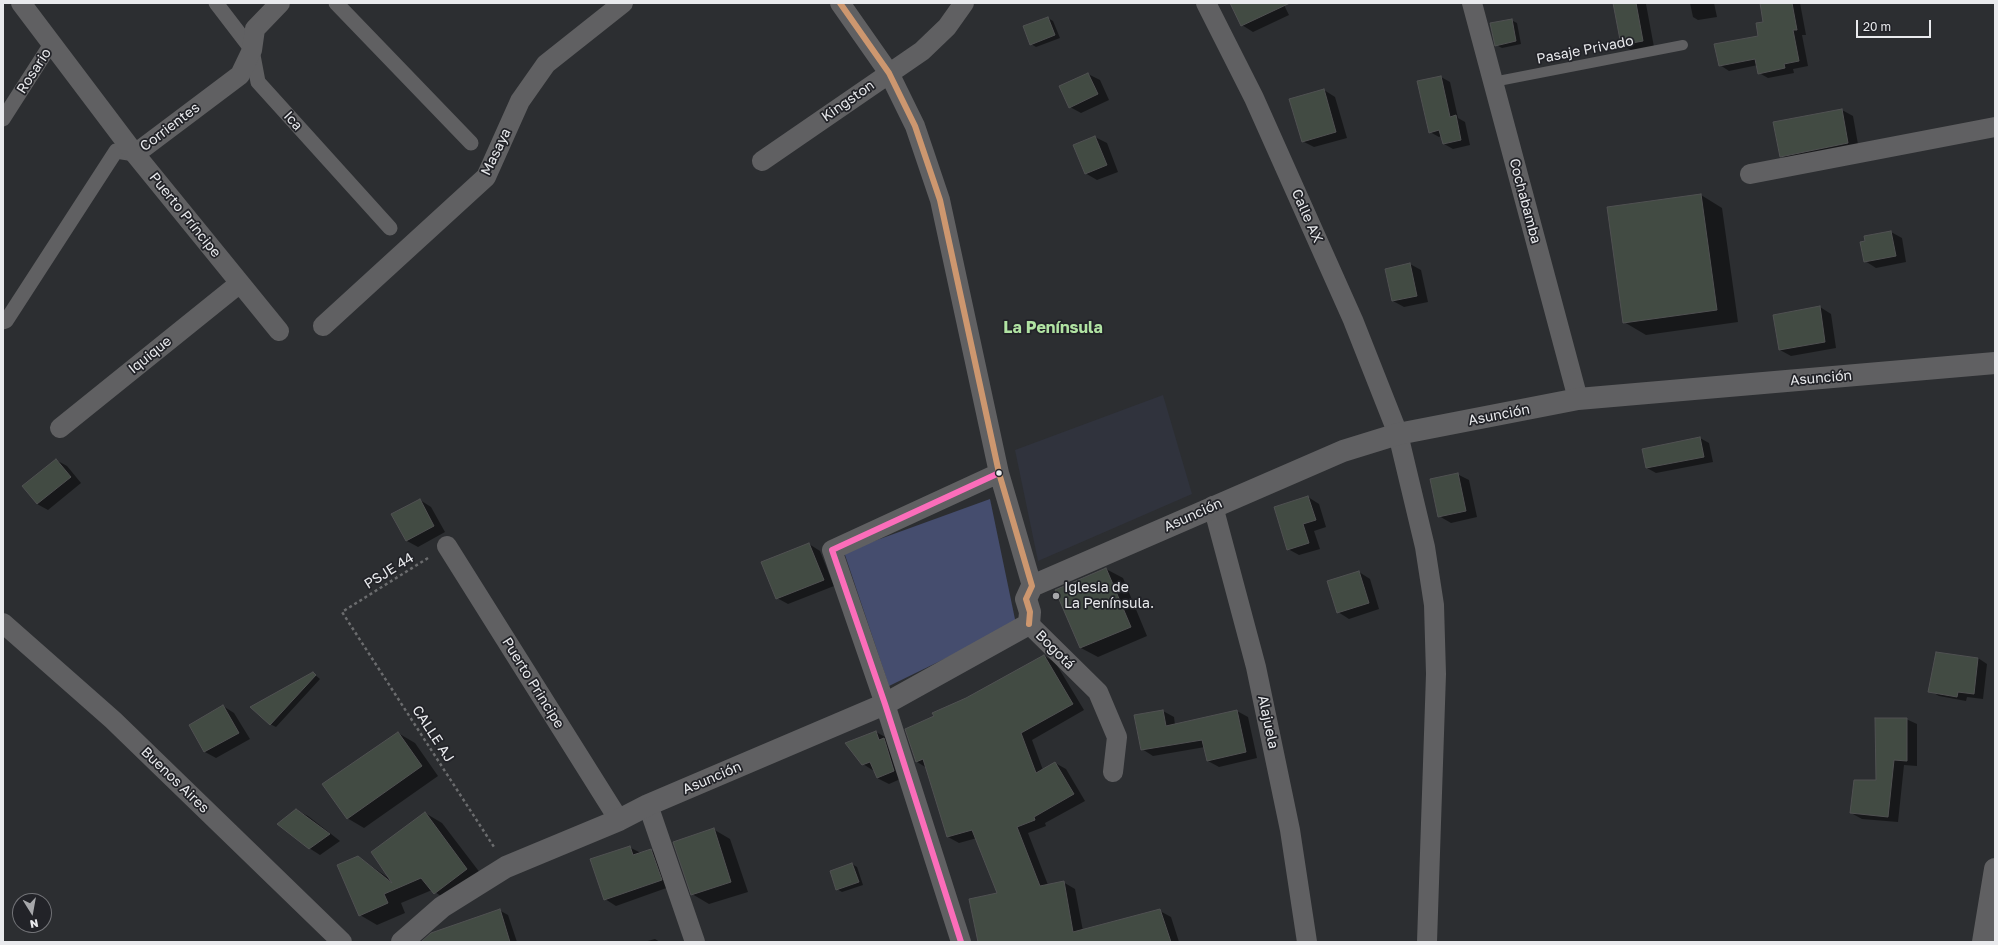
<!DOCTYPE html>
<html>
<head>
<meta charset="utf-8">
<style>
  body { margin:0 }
  #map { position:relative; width:1998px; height:945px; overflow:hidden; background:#2c2e31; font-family:"Golos Text",sans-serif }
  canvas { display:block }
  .frame { position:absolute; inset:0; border:4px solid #e9eaed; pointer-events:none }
  .north { position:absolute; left:12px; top:893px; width:40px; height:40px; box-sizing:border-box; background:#222328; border:1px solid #727377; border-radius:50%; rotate:169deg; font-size:11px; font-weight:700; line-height:16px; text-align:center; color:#e9eaed }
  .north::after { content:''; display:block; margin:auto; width:14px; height:18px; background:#a7a8ab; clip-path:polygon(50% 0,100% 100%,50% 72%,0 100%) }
  .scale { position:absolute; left:1856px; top:20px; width:75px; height:18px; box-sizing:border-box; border:2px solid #e9eaed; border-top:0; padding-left:5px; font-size:12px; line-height:14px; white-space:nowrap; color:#e9eaed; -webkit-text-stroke:3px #222328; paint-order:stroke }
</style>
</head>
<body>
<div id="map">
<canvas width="1998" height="945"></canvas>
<div class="frame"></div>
<div class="north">N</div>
<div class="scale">20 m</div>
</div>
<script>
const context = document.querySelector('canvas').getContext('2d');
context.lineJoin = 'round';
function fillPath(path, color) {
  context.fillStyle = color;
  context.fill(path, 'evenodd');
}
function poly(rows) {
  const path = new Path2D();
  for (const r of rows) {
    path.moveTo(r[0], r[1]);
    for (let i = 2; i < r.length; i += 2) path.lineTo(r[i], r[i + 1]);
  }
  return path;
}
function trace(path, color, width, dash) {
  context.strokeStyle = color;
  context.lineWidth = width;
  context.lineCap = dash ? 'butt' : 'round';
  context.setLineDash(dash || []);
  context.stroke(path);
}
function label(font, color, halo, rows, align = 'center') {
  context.font = font + ' "Golos Text",sans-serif';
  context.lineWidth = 3.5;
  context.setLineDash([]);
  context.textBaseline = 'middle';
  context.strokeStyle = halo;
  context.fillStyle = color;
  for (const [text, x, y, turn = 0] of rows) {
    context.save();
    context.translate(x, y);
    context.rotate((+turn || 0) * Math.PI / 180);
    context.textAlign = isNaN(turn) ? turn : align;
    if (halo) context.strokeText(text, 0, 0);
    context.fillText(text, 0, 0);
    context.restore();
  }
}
fillPath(poly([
  [1163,395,1192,494,1038,561,1015,450]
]), '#30333d');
fillPath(poly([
  [990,499,1016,624,889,686,844,552]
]), '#454d6e');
fillPath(poly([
  [1231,3,1283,3,1289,15,1253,32,1242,25],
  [1614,3,1646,4,1654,47,1633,51,1622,45],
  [1690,3,1714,3,1717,17,1698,20,1693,17],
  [1763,3,1800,3,1806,35,1802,35,1808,66,1793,69,1794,73,1768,78,1759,73,1758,65,1729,71,1720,65,1760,37,1764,23],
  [1048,18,1053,21,1060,38,1036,47,1031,44],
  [1511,20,1517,23,1521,44,1502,48,1496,45],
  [1088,74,1100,80,1109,100,1081,113,1070,107],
  [1441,77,1450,82,1458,118,1465,122,1470,145,1453,149,1444,144,1442,136,1439,137,1430,132,1418,82],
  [1324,90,1335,97,1347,138,1314,147,1302,141],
  [1842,110,1853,116,1859,150,1792,162,1781,156],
  [1095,137,1107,143,1118,172,1097,180,1085,173,1074,145],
  [1701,195,1722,208,1738,322,1646,335,1624,322],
  [1891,232,1902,238,1906,262,1876,268,1865,261],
  [1410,264,1421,270,1428,302,1404,307,1393,301],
  [1820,307,1831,314,1836,348,1791,356,1780,350],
  [1700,438,1709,443,1713,462,1656,473,1647,468],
  [56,460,67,466,81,483,48,510,37,504],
  [1457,474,1469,480,1477,517,1451,523,1439,516],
  [1308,497,1319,504,1326,527,1314,531,1320,549,1299,555,1288,549],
  [420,500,431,507,445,532,418,547,407,541,392,515],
  [809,544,820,551,834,586,788,604,777,598],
  [1106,569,1123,578,1147,636,1098,657,1081,648],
  [1359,572,1370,579,1379,609,1349,619,1338,612],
  [1044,656,1055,662,1084,710,1032,740,1043,770,1055,763,1066,769,1085,801,1045,823,1046,826,1028,833,1048,885,1063,882,1075,889,1083,931,1160,911,1171,917,1179,942,981,942,998,894,977,838,959,843,948,837,927,768,917,762,935,717],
  [1978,658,1987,664,1983,699,1967,697,1966,701,1939,696,1930,691],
  [313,673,320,679,276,727,270,724],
  [223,706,234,713,250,739,216,758,205,752,190,725],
  [1163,711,1174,717,1175,725,1237,711,1248,717,1257,758,1219,767,1208,761,1205,747,1153,756,1142,749],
  [1906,719,1917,724,1917,766,1904,765,1898,822,1862,819,1851,813,1877,781],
  [876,732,887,738,905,777,889,784,877,778,874,771,863,764],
  [398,733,415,743,438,776,364,828,347,818],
  [296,810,308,816,340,841,320,855,309,848],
  [425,813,442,823,484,878,451,903,432,890,401,903,405,913,377,925,360,915,358,857,390,879],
  [713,829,730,839,748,892,709,904,692,894],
  [629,847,641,853,651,850,662,856,672,886,616,906,605,899],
  [852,864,857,867,863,885,842,892,837,889],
  [499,910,508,915,517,942,447,942],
  [655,939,660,942,644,942]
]), '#0007');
const building = poly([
  [1230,3,1290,3,1241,26,1230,3],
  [1613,3,1636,3,1643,41,1621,45,1613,3],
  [1760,3,1792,3,1797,30,1793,30,1799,61,1784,64,1785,68,1758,74,1755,59,1719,66,1714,44,1758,36,1756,23,1763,22,1760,3],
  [1048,17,1055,35,1030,45,1023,26,1048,17],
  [1512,19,1516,41,1495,46,1490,23,1512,19],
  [1088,73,1098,94,1069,108,1059,86,1088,73],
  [1441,76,1450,117,1456,115,1461,140,1443,144,1439,130,1429,133,1417,81,1441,76],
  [1324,89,1336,132,1302,142,1289,99,1324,89],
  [1842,109,1848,143,1780,157,1773,122,1842,109],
  [1095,136,1107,165,1085,174,1073,145,1095,136],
  [1701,194,1717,310,1623,323,1607,207,1701,194],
  [1891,231,1896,256,1864,262,1860,242,1865,241,1864,236,1891,231],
  [1410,263,1417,296,1392,301,1385,269,1410,263],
  [1820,306,1825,342,1779,350,1773,315,1820,306],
  [1700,437,1704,457,1646,468,1642,449,1700,437],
  [56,459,71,477,37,504,22,486,56,459],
  [1458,473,1466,511,1438,517,1430,479,1458,473],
  [1308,496,1316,520,1303,524,1309,543,1287,550,1274,507,1308,496],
  [420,499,434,526,406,541,391,514,420,499],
  [809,543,824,580,776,599,761,562,809,543],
  [1106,568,1131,627,1080,648,1055,590,1106,568],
  [1359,571,1369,603,1337,613,1327,581,1359,571],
  [1936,652,1978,658,1974,694,1958,692,1957,697,1928,692,1936,652],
  [1044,655,1073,704,1021,733,1036,773,1055,762,1074,794,1034,817,1035,820,1017,827,1040,886,1064,881,1073,932,1160,909,1171,942,978,942,969,899,997,893,972,830,947,837,923,759,916,762,905,729,934,716,932,713,966,698,1044,655],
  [313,672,316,675,270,725,250,707,313,672],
  [223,705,239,733,204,752,189,725,223,705],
  [1163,710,1166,726,1237,710,1246,752,1207,761,1202,740,1141,750,1134,715,1163,710],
  [1875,718,1907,718,1907,761,1894,760,1888,817,1850,813,1854,780,1876,780,1875,718],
  [876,731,879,740,884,738,894,771,877,778,870,762,862,765,845,743,876,731],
  [398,732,422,766,347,819,322,784,398,732],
  [296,809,330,834,309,849,277,824,296,809],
  [425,812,467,869,434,894,421,878,384,894,388,903,359,916,337,865,358,856,392,883,371,852,425,812],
  [714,828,731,882,691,895,673,842,714,828],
  [630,846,633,855,651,849,662,880,604,900,590,859,630,846],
  [852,863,859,882,836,890,830,871,852,863],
  [500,909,510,942,421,942,431,933,500,909]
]);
fillPath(building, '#424b43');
trace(building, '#505152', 1);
trace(poly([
  [428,558,342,612,494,847]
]), '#6b6c6e', 2.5, [3, 3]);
trace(poly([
  [1493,82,1683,45]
]), '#606062', 10);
trace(poly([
  [216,3,252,50,258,82,390,228],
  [336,3,471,143],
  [3,119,51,44],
  [3,322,6,321,116,151,135,154]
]), '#606062', 15);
trace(poly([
  [21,3,135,154,279,331],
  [840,3,889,73,915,126,940,200,999,473,1032,586],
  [1206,3,1254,98,1353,320,1398,434,1425,547,1434,605,1436,674,1427,942],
  [1472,3,1578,399],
  [135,154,240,75,252,50,255,29,280,3],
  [762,161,922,51,947,27,964,3],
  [1750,174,1995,127],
  [323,326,486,177,520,101,546,64,623,3],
  [60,428,240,283],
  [1213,506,1256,667,1290,830,1307,942],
  [447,546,619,820],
  [3,623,113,720,342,942],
  [1029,624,1098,692,1117,737,1113,772],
  [648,805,695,942],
  [961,942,885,704,832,550,999,473]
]), '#606062', 20);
trace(poly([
  [402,942,442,907,506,867,619,820,648,805,885,704,1029,624,1030,612,1026,599,1032,586,1343,451,1398,434,1578,399,1995,363],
  [1983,942,1995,869]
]), '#606062', 22);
trace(poly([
  [840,3,889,73,915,126,940,200,999,473,1032,586,1026,599,1030,612,1029,624]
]), '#cd976f', 6);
trace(poly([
  [961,942,885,704,832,550,999,473]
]), '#fb6dba', 6);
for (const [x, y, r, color] of [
  [999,473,3.5,"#e9eaed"],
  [1056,596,4,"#a7a8ab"]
]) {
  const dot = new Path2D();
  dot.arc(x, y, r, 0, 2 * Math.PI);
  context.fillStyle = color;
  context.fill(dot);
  trace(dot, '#222328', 1.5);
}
label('14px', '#e9eaed', '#222328', [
  ["Pasaje Privado",1585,50,-11],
  ["Rosario",34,71,-57],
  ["Kingston",848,101,-35],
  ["Ica",293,121,48],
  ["Corrientes",170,127,-37],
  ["Masaya",496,152,-64],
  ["Cochabamba",1525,201,75],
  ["Puerto Príncipe",185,215,51],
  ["Calle AX",1307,216,66],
  ["Iquique",150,355,-39],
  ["Asunción",1821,378,-5],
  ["Asunción",1499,415,-11],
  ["Asunción",1193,515,-24],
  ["PSJE 44",389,571,-32],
  ["Bogotá",1055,650,45],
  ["Puerto Principe",533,683,58],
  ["Alajuela",1268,722,78],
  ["CALLE AJ",433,734,57],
  ["Asunción",712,778,-23],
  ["Buenos Aires",175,780,44]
]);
label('14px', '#e9eaed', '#222328', [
  ["Iglesia de",1064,588],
  ["La Península.",1064,604]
], 'left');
label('bold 16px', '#b1e3a3', '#222328', [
  ["La Península",1053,328]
]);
</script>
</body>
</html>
